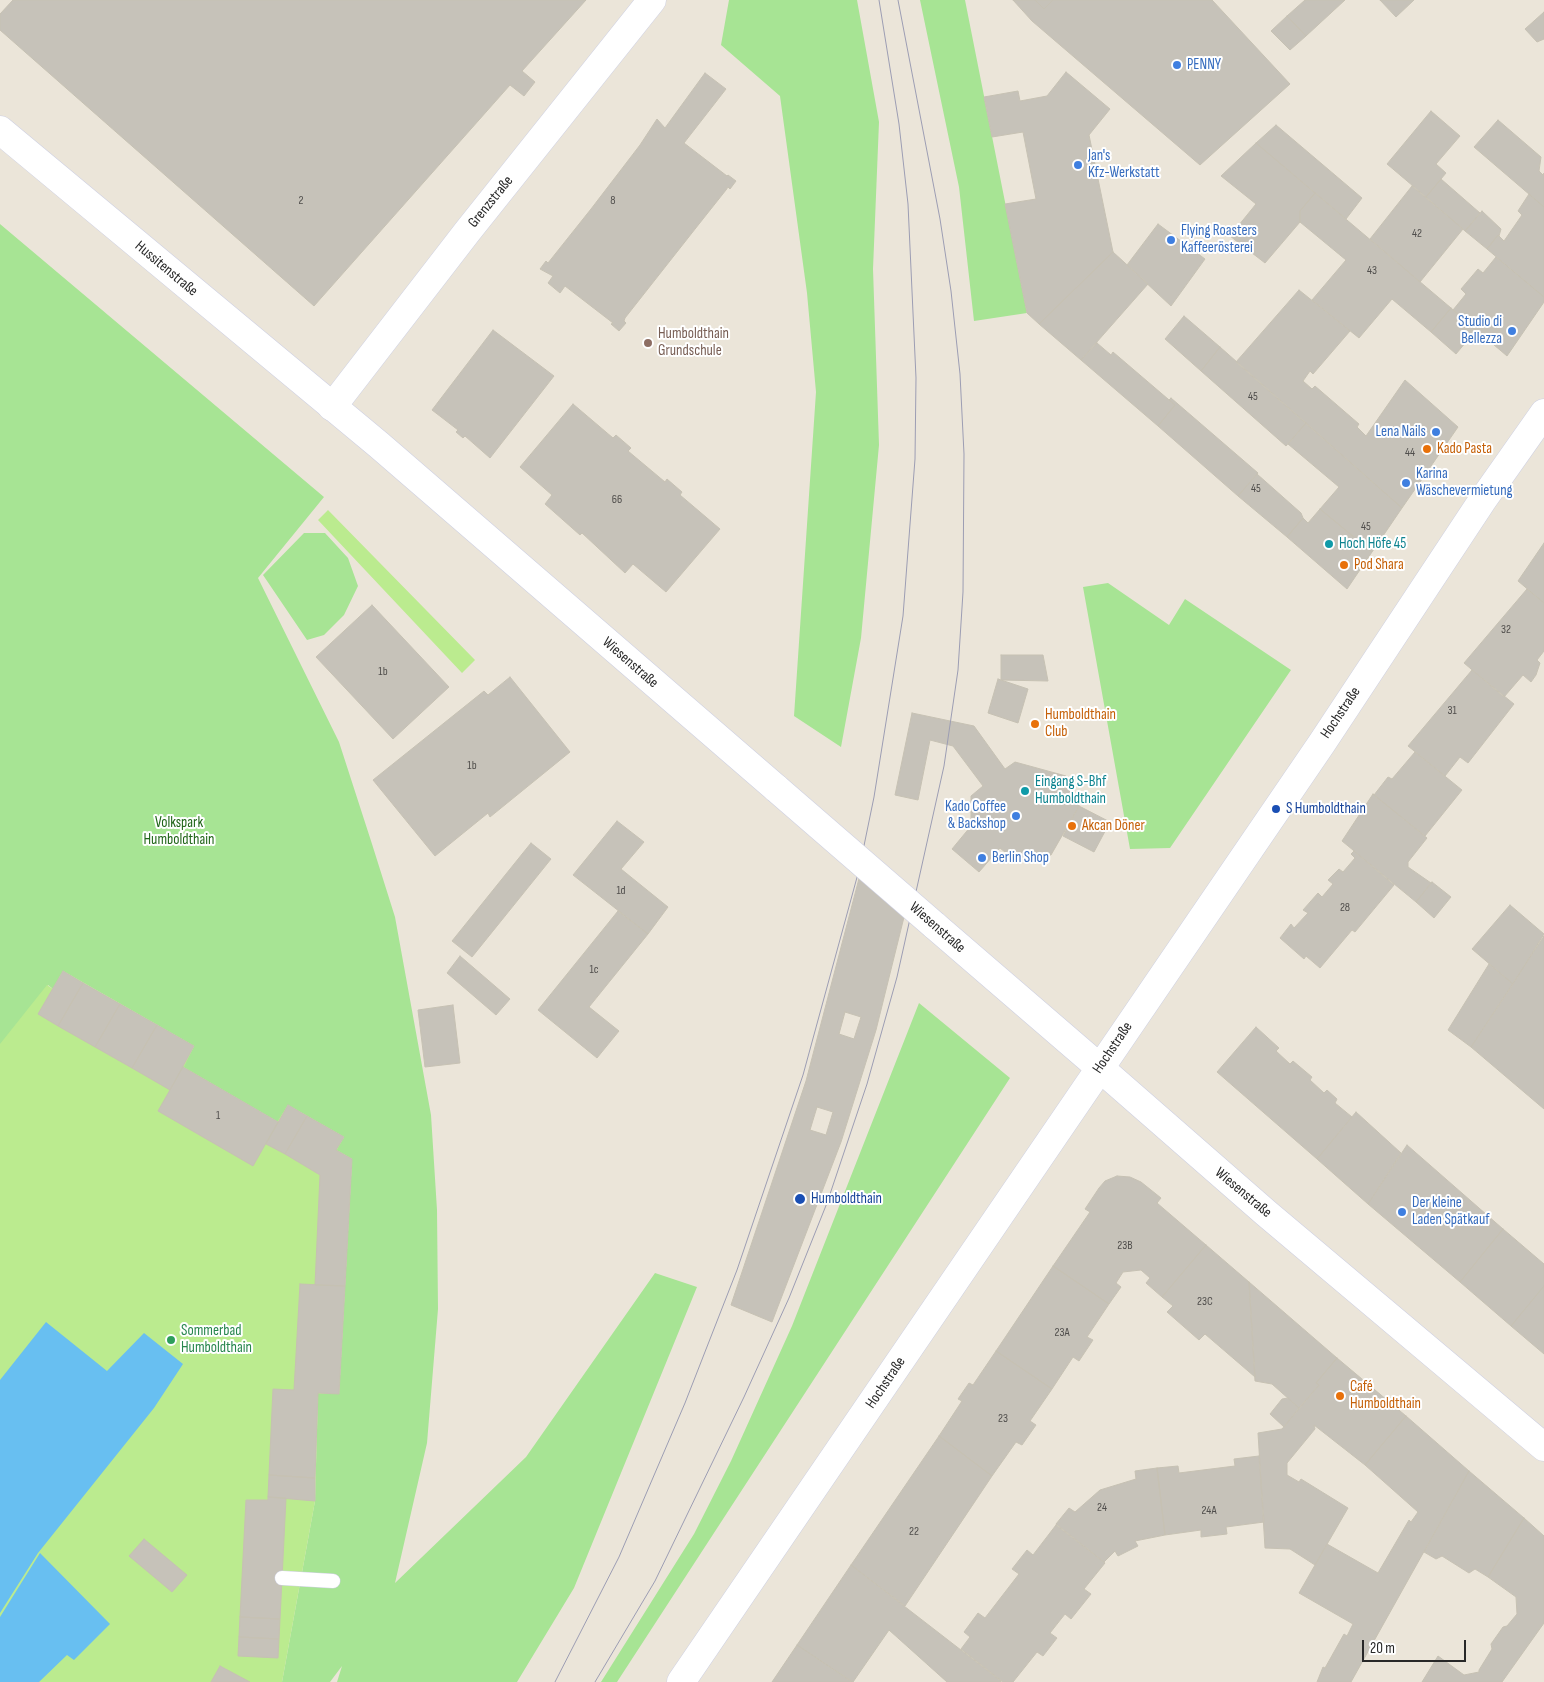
<!DOCTYPE html>
<html>
<head>
<meta charset="utf-8">
<style>
  body { margin:0 }
  #map { position:relative; width:1544px; height:1682px; overflow:hidden; background:#ebe5d9; font-family:"Sofia Sans Condensed",sans-serif }
  canvas { display:block }
  .scale { position:absolute; left:1362px; top:1640px; width:104px; height:22px; box-sizing:border-box; border:2px solid #282828; border-top:0; padding-left:6px; font-size:15px; line-height:18px; white-space:nowrap; color:#282828; -webkit-text-stroke:4px #fff; paint-order:stroke }
</style>
</head>
<body>
<div id="map">
<canvas width="1544" height="1682"></canvas>
<div class="scale">20 m</div>
</div>
<script>
const context = document.querySelector('canvas').getContext('2d');
context.lineJoin = 'round';
function fillPath(path, color) {
  context.fillStyle = color;
  context.fill(path, 'evenodd');
}
function poly(rows) {
  const path = new Path2D();
  for (const r of rows) {
    path.moveTo(r[0], r[1]);
    for (let i = 2; i < r.length; i += 2) path.lineTo(r[i], r[i + 1]);
  }
  return path;
}
function trace(path, color, width, dash) {
  context.strokeStyle = color;
  context.lineWidth = width;
  context.lineCap = dash ? 'butt' : 'round';
  context.setLineDash(dash || []);
  context.stroke(path);
}
function label(font, color, halo, rows, align = 'center') {
  context.font = font + ' "Sofia Sans Condensed",sans-serif';
  context.lineWidth = 4;
  context.setLineDash([]);
  context.textBaseline = 'middle';
  context.strokeStyle = halo;
  context.fillStyle = color;
  for (const [text, x, y, turn = 0] of rows) {
    context.save();
    context.translate(x, y);
    context.rotate((+turn || 0) * Math.PI / 180);
    context.textAlign = isNaN(turn) ? turn : align;
    if (halo) context.strokeText(text, 0, 0);
    context.fillText(text, 0, 0);
    context.restore();
  }
}
fillPath(poly([
  [729,0,857,0,879,122,873,269,879,445,861,638,841,747,794,716,816,392,807,293,780,96,721,45],
  [920,0,965,0,1027,313,974,321,959,187],
  [0,224,324,497,258,578,339,742,372,844,395,917,431,1115,437,1210,438,1309,427,1443,395,1583,526,1457,655,1273,697,1287,574,1588,517,1682,337,1682,342,1666,330,1682,282,1682,315,1501,318,1393,339,1394,352,1159,336,1150,344,1137,288,1105,278,1122,183,1067,194,1046,63,971,53,989,48,985,0,1250],
  [304,533,325,533,348,558,358,586,344,615,324,635,307,640,263,575],
  [1108,583,1169,625,1185,599,1291,670,1170,848,1130,849,1083,587],
  [919,1003,1010,1078,617,1682,601,1682,694,1534,731,1461,792,1326]
]), '#a7e494');
fillPath(poly([
  [328,510,475,660,462,673,318,520],
  [63,971,194,1046,184,1067,277,1122,288,1105,344,1137,337,1150,352,1159,339,1394,318,1394,315,1501,282,1682,0,1682,0,1044,47,985,53,989]
]), '#bbeb8f');
fillPath(poly([
  [46,1322,107,1371,144,1333,183,1364,154,1408,38,1553,0,1613,0,1380],
  [40,1553,110,1624,74,1660,67,1655,39,1682,0,1682,0,1617]
]), '#68bff1');
const building = poly([
  [13,0,586,0,522,71,535,82,524,96,510,85,314,306,0,30,0,14,13,0],
  [1013,0,1035,0,1044,9,1053,0,1212,0,1290,84,1200,165,1032,21,1013,0],
  [1035,0,1053,0,1044,9,1035,0],
  [1305,0,1345,0,1306,36,1287,16,1305,0],
  [1380,0,1414,0,1396,17,1380,0],
  [1544,12,1544,39,1537,42,1525,29,1544,12],
  [1287,16,1306,36,1290,50,1271,31,1287,16],
  [1066,72,1110,109,1089,135,1113,252,1039,324,1027,313,1005,204,1036,199,1023,132,992,137,984,97,1018,91,1020,101,1047,96,1066,72],
  [705,73,726,89,684,143,727,176,728,175,736,181,730,189,728,187,726,190,699,224,625,318,624,321,626,323,619,331,611,324,613,323,565,286,560,293,548,283,553,276,540,269,546,261,548,263,591,209,640,145,657,119,665,128,705,73],
  [1431,111,1460,136,1436,164,1446,173,1426,197,1387,164,1431,111],
  [1498,120,1541,157,1539,171,1543,175,1544,173,1544,207,1474,147,1498,120],
  [1276,125,1362,198,1346,219,1256,143,1276,125],
  [1256,143,1315,193,1300,211,1300,222,1265,263,1230,236,1256,204,1221,176,1256,143],
  [1441,179,1480,213,1465,231,1426,197,1441,179],
  [1412,186,1463,229,1420,282,1370,239,1412,186],
  [1315,193,1451,308,1431,332,1392,299,1359,338,1312,300,1346,260,1300,222,1300,211,1315,193],
  [1529,194,1544,207,1544,297,1487,249,1498,235,1504,241,1522,215,1518,211,1529,194],
  [1482,211,1501,229,1499,236,1498,235,1487,249,1465,231,1482,211],
  [1158,224,1205,259,1171,306,1127,265,1158,224],
  [1113,252,1148,284,1081,360,1039,324,1113,252],
  [1496,257,1544,297,1544,302,1507,356,1453,310,1466,294,1461,289,1478,269,1483,273,1496,257],
  [1299,290,1350,331,1313,374,1310,371,1303,381,1312,389,1315,386,1359,424,1357,427,1366,436,1405,380,1458,427,1402,508,1236,362,1299,290],
  [1451,308,1476,330,1456,354,1431,332,1451,308],
  [1184,316,1220,347,1201,371,1165,339,1184,316],
  [493,330,554,376,490,458,465,436,463,438,456,432,458,430,432,410,493,330],
  [1097,343,1111,355,1113,352,1175,405,1158,426,1081,360,1097,343],
  [1220,347,1306,423,1286,446,1201,371,1220,347],
  [1171,398,1258,473,1238,496,1158,426,1175,405,1169,400,1171,398],
  [573,404,613,438,616,435,631,448,628,451,665,482,667,479,682,492,680,495,720,529,666,592,633,564,625,573,582,533,580,535,545,504,552,495,520,467,573,404],
  [1306,423,1402,508,1372,552,1320,509,1339,487,1288,444,1306,423],
  [1257,474,1301,513,1303,518,1287,537,1238,496,1257,474],
  [1320,509,1372,552,1347,589,1287,537,1303,518,1308,523,1320,509],
  [1544,543,1544,603,1518,581,1544,543],
  [1527,589,1544,603,1544,651,1537,660,1540,663,1536,675,1531,682,1523,675,1504,697,1464,663,1527,589],
  [372,605,449,687,393,739,316,657,372,605],
  [1001,655,1043,655,1048,681,1001,680,1001,655],
  [1472,670,1514,704,1468,763,1460,757,1445,776,1408,746,1472,670],
  [510,677,570,752,490,817,488,813,435,856,373,780,484,691,488,695,510,677],
  [998,679,1028,689,1018,723,988,713,998,679],
  [912,713,974,726,1005,769,1015,762,1066,776,1079,806,1051,855,1016,861,1000,848,979,872,952,849,971,826,971,796,983,786,953,746,930,740,918,800,895,795,912,713],
  [1415,752,1462,790,1425,836,1374,795,1388,777,1392,779,1415,752],
  [1373,794,1427,838,1408,862,1408,867,1431,883,1416,902,1342,841,1373,794],
  [1079,806,1110,822,1094,852,1063,836,1079,806],
  [617,821,644,842,621,869,668,907,648,934,573,875,617,821],
  [531,843,551,859,472,957,452,941,531,843],
  [1354,851,1394,885,1355,932,1352,930,1320,968,1306,956,1304,959,1280,938,1291,924,1294,928,1308,913,1303,910,1318,893,1322,897,1333,884,1328,880,1339,869,1343,872,1355,858,1351,854,1354,851],
  [861,871,906,909,876,1030,841,1142,772,1322,731,1305,806,1081,861,871],
  [1432,882,1451,897,1434,918,1416,902,1432,882],
  [1510,905,1544,934,1513,984,1472,949,1510,905],
  [618,911,648,934,589,1007,619,1031,597,1058,538,1010,618,911],
  [1544,936,1544,1109,1471,1047,1544,936],
  [460,956,510,999,496,1015,447,973,460,956],
  [1489,964,1513,984,1471,1047,1448,1030,1489,964],
  [63,971,83,983,58,1026,38,1014,63,971],
  [83,983,120,1004,95,1047,58,1026,83,983],
  [120,1004,157,1025,132,1068,95,1047,120,1004],
  [453,1005,460,1063,425,1067,418,1010,453,1005],
  [845,1012,861,1017,854,1039,839,1034,845,1012],
  [157,1025,194,1046,170,1090,132,1068,157,1025],
  [1256,1027,1279,1048,1276,1051,1290,1064,1293,1061,1312,1077,1310,1080,1324,1093,1327,1090,1337,1099,1335,1103,1352,1117,1317,1159,1217,1072,1256,1027],
  [183,1067,278,1122,253,1166,158,1111,183,1067],
  [288,1105,307,1116,285,1154,266,1144,288,1105],
  [817,1107,833,1112,826,1135,810,1130,817,1107],
  [1356,1112,1401,1153,1368,1204,1317,1159,1356,1112],
  [307,1116,344,1137,336,1150,352,1159,345,1286,315,1285,320,1175,285,1154,307,1116],
  [1407,1145,1503,1229,1460,1282,1368,1204,1407,1145],
  [1117,1176,1130,1177,1141,1182,1161,1198,1157,1203,1206,1245,1162,1297,1146,1283,1150,1278,1141,1270,1123,1272,1116,1283,1121,1287,1109,1304,1053,1266,1090,1212,1085,1209,1099,1188,1105,1181,1117,1176],
  [1503,1229,1544,1264,1544,1286,1511,1326,1460,1282,1503,1229],
  [1206,1245,1249,1282,1255,1377,1205,1334,1199,1340,1167,1312,1173,1306,1162,1297,1206,1245],
  [1053,1266,1109,1304,1087,1337,1093,1340,1079,1361,1073,1357,1052,1389,996,1351,1053,1266],
  [1249,1282,1337,1358,1316,1383,1319,1385,1299,1408,1272,1384,1255,1381,1249,1282],
  [300,1284,345,1286,339,1394,318,1393,315,1478,269,1475,273,1389,294,1390,300,1284],
  [1544,1286,1544,1354,1511,1326,1544,1286],
  [996,1351,1052,1389,1030,1421,1036,1425,1022,1445,1016,1442,992,1476,939,1436,962,1401,958,1399,969,1383,973,1385,996,1351],
  [1337,1358,1406,1416,1365,1465,1314,1425,1315,1429,1287,1463,1287,1475,1299,1482,1301,1479,1348,1508,1315,1565,1290,1549,1265,1548,1258,1433,1282,1429,1319,1385,1316,1383,1337,1358],
  [1288,1398,1299,1408,1284,1427,1270,1414,1282,1399,1288,1398],
  [1406,1416,1469,1471,1351,1682,1317,1682,1323,1667,1325,1668,1344,1634,1347,1636,1353,1624,1299,1593,1327,1544,1378,1573,1409,1520,1411,1522,1418,1512,1365,1465,1406,1416],
  [939,1436,992,1476,905,1606,851,1565,939,1436],
  [1259,1456,1264,1522,1226,1527,1227,1534,1201,1537,1201,1530,1165,1535,1157,1468,1178,1466,1179,1473,1235,1466,1234,1459,1259,1456],
  [1157,1468,1165,1535,1135,1541,1138,1546,1118,1556,1115,1551,1104,1562,1056,1524,1069,1508,1075,1512,1100,1490,1136,1479,1135,1471,1157,1468],
  [1469,1471,1524,1518,1488,1577,1475,1569,1469,1573,1442,1556,1436,1559,1424,1552,1469,1471],
  [269,1475,315,1478,315,1501,268,1497,269,1475],
  [268,1497,286,1498,280,1619,240,1617,246,1500,268,1500,268,1497],
  [1524,1518,1544,1536,1544,1623,1502,1682,1422,1682,1438,1656,1464,1675,1479,1672,1479,1670,1492,1649,1491,1644,1503,1627,1507,1626,1517,1614,1516,1597,1488,1577,1524,1518],
  [1056,1525,1105,1563,1084,1589,1091,1594,1071,1619,1065,1614,1050,1633,1057,1638,1043,1656,1037,1652,1013,1682,1003,1682,961,1649,970,1637,964,1632,978,1613,985,1618,1019,1574,1012,1569,1027,1550,1033,1555,1056,1525],
  [144,1539,187,1575,172,1592,129,1556,144,1539],
  [851,1565,1001,1681,1001,1682,947,1682,889,1630,853,1682,797,1645,851,1565],
  [240,1617,280,1619,279,1639,239,1637,240,1617],
  [239,1637,279,1639,278,1658,238,1656,239,1637],
  [797,1645,852,1682,772,1682,797,1645],
  [220,1666,250,1682,211,1682,220,1666]
]);
fillPath(building, '#c6c2b9');
trace(building, '#c6c1b3', 1);
const service = poly([
  [282,1578,333,1581]
]);
const minor = poly([
  [332,407,467,232,652,0],
  [1100,1068,1266,1213,1544,1447]
]);
const tertiary = poly([
  [0,130,379,445,777,789],
  [934,925,1100,1068],
  [681,1682,1322,743,1482,501,1544,413]
]);
trace(service, '#ced0e2', 15);
trace(minor, '#ced0e2', 29);
trace(tertiary, '#ced0e2', 29);
trace(service, '#fff', 14);
trace(minor, '#fff', 28);
trace(tertiary, '#fff', 28);
trace(poly([
  [555,1682,619,1557,685,1403,737,1270,803,1075,859,870,874,797,903,616,915,459,916,378,908,204,899,124,879,0],
  [595,1682,655,1581,744,1397,789,1298,827,1203,867,1084,897,977,944,766,958,670,963,592,964,454,960,374,951,291,940,219,898,0]
]), '#9c9db3', 1);
const tertiaryBridge = poly([
  [777,789,934,925]
]);
trace(tertiaryBridge, '#ced0e2', 29, []);
trace(tertiaryBridge, '#fff', 28);
for (const [x, y, r, color] of [
  [1177,65,5,"#3f7fe0"],
  [1078,165,5,"#3f7fe0"],
  [1171,240,5,"#3f7fe0"],
  [1512,331,5,"#3f7fe0"],
  [648,343,5,"#8d6e63"],
  [1436,432,5,"#3f7fe0"],
  [1427,449,5,"#e8710a"],
  [1406,483,5,"#3f7fe0"],
  [1329,544,5,"#0f9aa8"],
  [1344,565,5,"#e8710a"],
  [1035,724,5,"#e8710a"],
  [1025,791,5,"#0f9aa8"],
  [1276,809,5,"#1a4fb4"],
  [1016,816,5,"#3f7fe0"],
  [1072,826,5,"#e8710a"],
  [982,858,5,"#3f7fe0"],
  [800,1199,6,"#1a4fb4"],
  [1402,1212,5,"#3f7fe0"],
  [171,1340,5,"#2e9e5b"],
  [1340,1396,5,"#e8710a"]
]) {
  const dot = new Path2D();
  dot.arc(x, y, r, 0, 2 * Math.PI);
  context.fillStyle = color;
  context.fill(dot);
  trace(dot, '#fff', 2);
}
label('12px', '#504e4c', null, [
  ["2",301,201],
  ["8",613,201],
  ["42",1417,234],
  ["43",1372,271],
  ["45",1253,397],
  ["44",1410,453],
  ["45",1256,489],
  ["66",617,500],
  ["45",1366,527],
  ["32",1506,630],
  ["1b",383,672],
  ["31",1452,711],
  ["1b",472,766],
  ["1d",621,891],
  ["28",1345,908],
  ["1c",594,970],
  ["1",218,1116],
  ["23B",1125,1246],
  ["23C",1205,1302],
  ["23A",1062,1333],
  ["23",1003,1419],
  ["24",1102,1508],
  ["24A",1209,1511],
  ["22",914,1532]
]);
label('15px', '#366cbe', '#fff', [
  ["PENNY",1187,65],
  ["Jan's",1088,156],
  ["Kfz-Werkstatt",1088,173],
  ["Flying Roasters",1181,231],
  ["Kaffeerösterei",1181,248],
  ["Studio di",1502,322,"right"],
  ["Bellezza",1502,339,"right"],
  ["Lena Nails",1426,432,"right"],
  ["Karina",1416,474],
  ["Wäschevermietung",1416,491],
  ["Kado Coffee",1006,807,"right"],
  ["& Backshop",1006,824,"right"],
  ["Berlin Shop",992,858],
  ["Der kleine",1412,1203],
  ["Laden Spätkauf",1412,1220]
], 'left');
label('15px', '#282828', '#fff', [
  ["Grenzstraße",491,202,-51],
  ["Hussitenstraße",166,269,40],
  ["Wiesenstraße",630,663,41],
  ["Hochstraße",1341,713,-56],
  ["Wiesenstraße",937,928,41],
  ["Hochstraße",1113,1048,-56],
  ["Wiesenstraße",1243,1193,40],
  ["Hochstraße",886,1383,-56]
]);
label('15px', '#785e54', '#fff', [
  ["Humboldthain",658,334],
  ["Grundschule",658,351]
], 'left');
label('15px', '#c56008', '#fff', [
  ["Kado Pasta",1437,449],
  ["Pod Shara",1354,565],
  ["Humboldthain",1045,715],
  ["Club",1045,732],
  ["Akcan Döner",1082,826],
  ["Café",1350,1387],
  ["Humboldthain",1350,1404]
], 'left');
label('15px', '#0d838f', '#fff', [
  ["Hoch Höfe 45",1339,544],
  ["Eingang S-Bhf",1035,782],
  ["Humboldthain",1035,799]
], 'left');
label('15px', '#164399', '#fff', [
  ["S Humboldthain",1286,809],
  ["Humboldthain",811,1199]
], 'left');
label('15px', '#206518', '#fff', [
  ["Volkspark",179,823],
  ["Humboldthain",179,840]
]);
label('15px', '#27864d', '#fff', [
  ["Sommerbad",181,1331],
  ["Humboldthain",181,1348]
], 'left');
</script>
</body>
</html>
